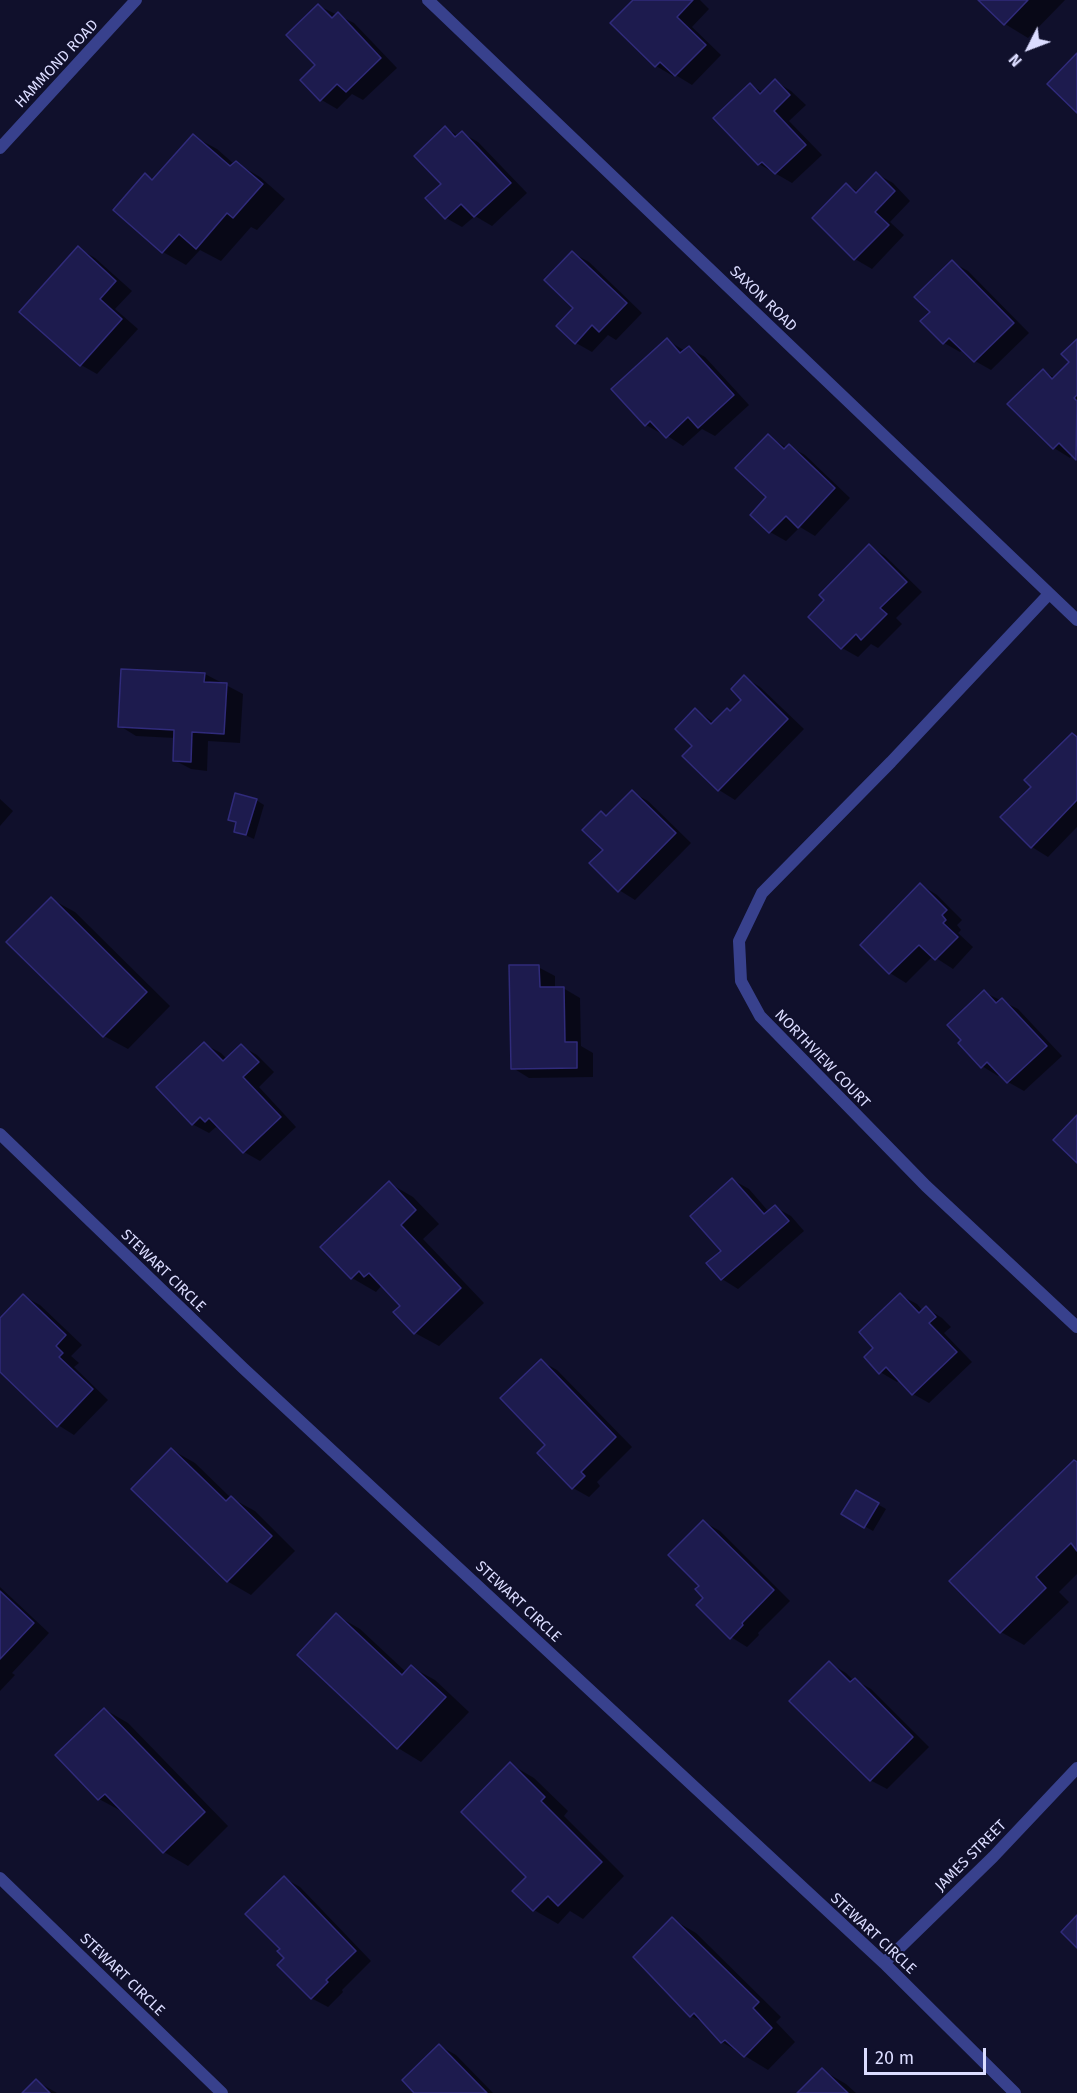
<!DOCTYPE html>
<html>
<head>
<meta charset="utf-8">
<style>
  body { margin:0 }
  #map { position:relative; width:1077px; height:2093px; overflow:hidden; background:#10102c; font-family:"Fira Sans",sans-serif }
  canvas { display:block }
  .north { position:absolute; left:999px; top:18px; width:60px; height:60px; -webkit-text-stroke:4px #10102c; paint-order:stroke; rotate:228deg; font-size:16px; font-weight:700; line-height:24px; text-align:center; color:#dbdcff }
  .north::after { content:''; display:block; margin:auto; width:21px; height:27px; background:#dbdcff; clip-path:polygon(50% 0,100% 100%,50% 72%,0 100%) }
  .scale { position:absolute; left:864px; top:2048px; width:122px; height:27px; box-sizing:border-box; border:3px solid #dbdcff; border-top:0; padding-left:8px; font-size:18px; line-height:21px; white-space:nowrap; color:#dbdcff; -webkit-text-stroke:4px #10102c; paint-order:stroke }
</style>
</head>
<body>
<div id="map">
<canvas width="1077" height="2093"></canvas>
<div class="north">N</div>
<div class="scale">20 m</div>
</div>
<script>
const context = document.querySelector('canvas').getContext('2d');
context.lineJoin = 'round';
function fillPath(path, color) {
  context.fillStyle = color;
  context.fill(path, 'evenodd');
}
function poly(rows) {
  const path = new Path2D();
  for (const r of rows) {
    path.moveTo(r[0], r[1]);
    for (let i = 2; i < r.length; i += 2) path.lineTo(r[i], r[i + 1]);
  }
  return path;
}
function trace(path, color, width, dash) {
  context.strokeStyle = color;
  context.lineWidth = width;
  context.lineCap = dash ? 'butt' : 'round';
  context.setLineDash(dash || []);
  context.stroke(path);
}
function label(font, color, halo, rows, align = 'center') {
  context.font = font + ' "Fira Sans",sans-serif';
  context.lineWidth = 4.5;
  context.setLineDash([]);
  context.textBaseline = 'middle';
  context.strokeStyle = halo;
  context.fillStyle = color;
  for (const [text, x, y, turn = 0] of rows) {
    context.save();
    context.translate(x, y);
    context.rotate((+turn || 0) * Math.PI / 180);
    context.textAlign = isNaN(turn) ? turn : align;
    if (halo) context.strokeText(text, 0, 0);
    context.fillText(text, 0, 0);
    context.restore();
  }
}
fillPath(poly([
  [636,0,700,0,709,9,692,27,721,55,692,85,674,74,673,76,656,66,612,23],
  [980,0,1065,0,1028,38,1005,24],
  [319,6,354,23,397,68,363,100,352,94,337,109,320,99,317,65],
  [775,81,791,91,806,105,789,121,822,155,792,183,759,164,750,85,764,93],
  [445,128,459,136,462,133,478,142,527,193,492,226,475,216,462,227,446,218,443,184],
  [193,136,217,149,234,164,236,163,260,177,285,199,257,230,251,227,221,261,200,250,186,265,163,252,146,175,154,180],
  [877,174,893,183,910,201,890,222,904,235,872,269,855,259,814,218,847,185,859,192],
  [78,248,95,258,132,291,115,309,138,329,97,374,81,365],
  [573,253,589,262,642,313,616,340,608,335,592,352,576,343],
  [952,262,968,271,1029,333,991,370,975,361,963,349,960,352,944,343,932,312],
  [667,340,685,351,689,348,705,357,749,405,715,436,702,429,683,446,663,433,662,434,646,425],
  [1077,340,1077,459,1072,455,1070,458,1054,448,1043,371,1055,378,1072,362],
  [768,436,787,448,789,446,805,455,850,498,815,536,800,527,786,541,770,532],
  [869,546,885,556,922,592,896,618,902,624,878,648,871,644,858,657,842,648,827,600],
  [205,674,243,694,240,743,208,741,207,771,191,769,174,760,175,738,136,736,120,726],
  [744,677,760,687,804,729,735,800,719,790,684,756,694,746,695,710,715,723,731,712,743,700],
  [1077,737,1077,827,1048,857,1032,847,1033,787],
  [632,792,648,801,691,843,635,900,619,890,601,812,608,816],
  [0,799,13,811,0,826],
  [256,800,264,805,254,839,236,831,238,824,230,819],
  [921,885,937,895,962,920,957,925,961,930,958,933,973,947,953,969,933,956,906,983,890,973,862,945],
  [51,899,75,912,170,1006,128,1049,104,1036],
  [538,967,555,976,555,988,563,988,580,998,581,1046,593,1053,593,1077,529,1078,513,1068],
  [984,992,1018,1009,1062,1056,1024,1091,1008,1082,1000,1074,998,1076,982,1066],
  [204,1044,221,1053,227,1059,241,1046,257,1055,274,1072,259,1087,296,1127,260,1161,244,1152,223,1131,216,1127,209,1133,192,1124],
  [733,1180,749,1189,769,1212,775,1207,791,1216,804,1231,738,1289,722,1279,708,1263,723,1251],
  [389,1183,413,1197,439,1224,423,1239,484,1303,439,1346,415,1333,402,1306,382,1285,376,1292,352,1278],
  [900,1295,917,1304,923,1311,926,1308,942,1318,951,1327,944,1333,972,1362,929,1403,913,1394,900,1379,897,1382,880,1372,876,1348],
  [23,1296,40,1305,82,1345,71,1356,79,1363,74,1367,108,1400,74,1435,58,1425,0,1370,0,1321],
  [541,1361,557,1370,632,1447,597,1482,600,1486,589,1497,573,1488,547,1445],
  [172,1450,195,1463,231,1498,255,1511,295,1551,251,1595,227,1581],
  [1077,1463,1077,1574,1059,1592,1069,1602,1024,1645,1001,1632],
  [856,1492,886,1509,873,1531,843,1514],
  [704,1522,720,1531,790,1601,758,1633,759,1635,747,1647,731,1637,705,1598,701,1586],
  [0,1587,49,1633,12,1673,15,1675,0,1691],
  [336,1615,360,1629,406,1672,411,1667,435,1680,469,1712,421,1762,398,1748],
  [829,1663,846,1673,854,1681,855,1680,871,1689,929,1747,887,1789,870,1780],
  [104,1709,128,1723,228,1826,188,1866,164,1852,123,1812,99,1799],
  [510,1764,534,1778,568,1811,564,1816,624,1876,583,1919,570,1911,558,1924,534,1910,514,1891,528,1877],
  [284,1878,300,1887,371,1961,342,1990,343,1992,328,2007,311,1998,282,1949],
  [672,1919,696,1933,781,2017,776,2022,795,2042,768,2070,722,2042,706,2024,691,2016,635,1957],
  [440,2046,456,2055,493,2093,416,2093],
  [822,2070,846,2084,856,2093,799,2093],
  [36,2081,57,2093,24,2093]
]), '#0007');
const building = poly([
  [633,0,693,0,677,17,706,45,675,76,660,62,655,67,610,23,633,0],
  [978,0,1028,0,1004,25,978,0],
  [318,4,332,18,338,12,381,58,346,92,337,84,320,101,300,80,315,65,286,35,318,4],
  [1077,53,1077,113,1047,84,1077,53],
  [775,79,790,95,774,111,806,145,775,174,762,162,758,165,713,118,750,83,760,94,775,79],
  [445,126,455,137,462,131,511,183,474,217,461,204,445,219,425,198,441,184,414,156,445,126],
  [193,134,230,166,236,161,263,184,233,218,227,213,196,249,179,234,162,253,113,210,145,173,152,180,193,134],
  [876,172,895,191,875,212,889,225,854,260,812,218,846,183,856,193,876,172],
  [78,246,116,281,100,299,122,319,80,366,19,312,78,246],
  [572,251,627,303,599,332,592,325,575,344,556,326,573,308,544,280,572,251],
  [952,260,1014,323,974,362,949,338,943,344,920,321,930,312,914,297,952,260],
  [667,338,680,353,689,346,734,395,698,428,688,417,666,438,650,421,645,426,611,389,667,338],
  [1077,339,1077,395,1074,398,1077,401,1076,460,1059,443,1053,449,1007,404,1043,369,1052,379,1069,362,1061,354,1077,339],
  [768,434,784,449,789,444,835,488,798,528,786,516,769,533,750,515,766,497,735,468,768,434],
  [869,544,907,582,880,608,887,614,861,640,856,634,841,649,808,617,824,600,819,595,869,544],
  [121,669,205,673,204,682,227,683,224,734,192,732,191,762,173,761,174,730,118,727,121,669],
  [744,675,788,719,718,791,682,756,692,746,675,729,695,708,711,724,727,708,730,711,741,700,731,689,744,675],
  [1072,733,1077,737,1077,800,1031,848,1000,817,1031,787,1024,780,1072,733],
  [632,790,676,833,618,892,589,863,603,850,582,830,601,811,606,816,632,790],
  [235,793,257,799,246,835,234,832,236,822,228,820,235,793],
  [920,883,947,910,942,915,946,920,943,923,958,937,935,960,919,945,889,974,860,945,920,883],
  [51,897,147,992,103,1037,6,942,51,897],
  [509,965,539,965,540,987,564,987,565,1042,577,1042,577,1068,511,1069,509,965],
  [984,990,996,1003,1002,998,1047,1046,1007,1083,987,1062,981,1068,958,1043,961,1040,947,1025,984,990],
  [204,1042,223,1061,241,1044,259,1062,243,1077,281,1117,243,1153,209,1118,205,1122,200,1117,192,1125,156,1087,204,1042],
  [1077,1115,1077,1163,1053,1140,1077,1115],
  [732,1178,764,1214,775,1205,789,1221,721,1280,706,1263,721,1251,690,1216,732,1178],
  [389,1181,416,1210,401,1225,461,1288,414,1334,393,1312,400,1306,369,1273,364,1277,359,1271,351,1279,320,1247,389,1181],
  [900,1293,919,1313,926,1306,936,1317,929,1323,957,1352,912,1395,886,1367,879,1374,864,1357,873,1348,859,1332,900,1293],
  [23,1294,66,1335,56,1346,63,1353,59,1357,93,1389,57,1427,0,1372,0,1318,23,1294],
  [541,1359,616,1437,581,1472,585,1476,572,1489,537,1453,545,1445,500,1398,541,1359],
  [171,1448,226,1501,231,1496,272,1536,227,1582,131,1489,171,1448],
  [1074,1460,1077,1462,1077,1551,1071,1543,1036,1577,1046,1588,1000,1633,949,1581,1074,1460],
  [856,1490,879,1503,864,1528,841,1514,856,1490],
  [703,1520,774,1590,742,1623,743,1625,730,1639,696,1605,703,1598,695,1589,699,1586,668,1555,703,1520],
  [0,1591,34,1623,0,1659,0,1591],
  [336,1613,402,1675,411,1665,446,1697,397,1749,297,1655,336,1613],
  [829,1661,850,1682,855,1678,913,1737,870,1781,789,1701,829,1661],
  [104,1708,205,1812,163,1853,105,1794,98,1800,55,1755,104,1708],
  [510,1762,545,1797,541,1801,602,1862,558,1906,548,1896,533,1911,512,1891,526,1877,461,1812,510,1762],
  [284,1876,356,1951,326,1980,328,1982,311,1999,277,1965,284,1958,277,1951,280,1949,245,1914,284,1876],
  [1077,1915,1077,1948,1061,1932,1077,1915],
  [672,1917,759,2002,753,2008,772,2028,744,2057,725,2040,721,2043,694,2013,690,2017,633,1957,672,1917],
  [439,2044,487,2093,414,2093,402,2080,439,2044],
  [822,2068,848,2093,797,2093,822,2068],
  [36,2079,50,2093,22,2093,36,2079]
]);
fillPath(building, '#1d1b4e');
trace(building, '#302b7b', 1.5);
trace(poly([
  [428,0,1077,620],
  [0,148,136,0],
  [1049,594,891,762,762,893,739,941,741,981,760,1016,926,1186,1077,1327],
  [0,1134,243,1368,884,1963,1015,2093],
  [0,1878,222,2093],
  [884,1963,993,1857,1077,1768]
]), '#38418d', 12);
label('15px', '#dbdcff', '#10102c', [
  ["HAMMOND ROAD",57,64,-47],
  ["SAXON ROAD",763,299,44],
  ["NORTHVIEW COURT",822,1059,46],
  ["STEWART CIRCLE",163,1271,44],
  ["STEWART CIRCLE",518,1602,43],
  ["JAMES STREET",971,1856,-45],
  ["STEWART CIRCLE",873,1934,43],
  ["STEWART CIRCLE",122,1975,44]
]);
</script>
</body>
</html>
